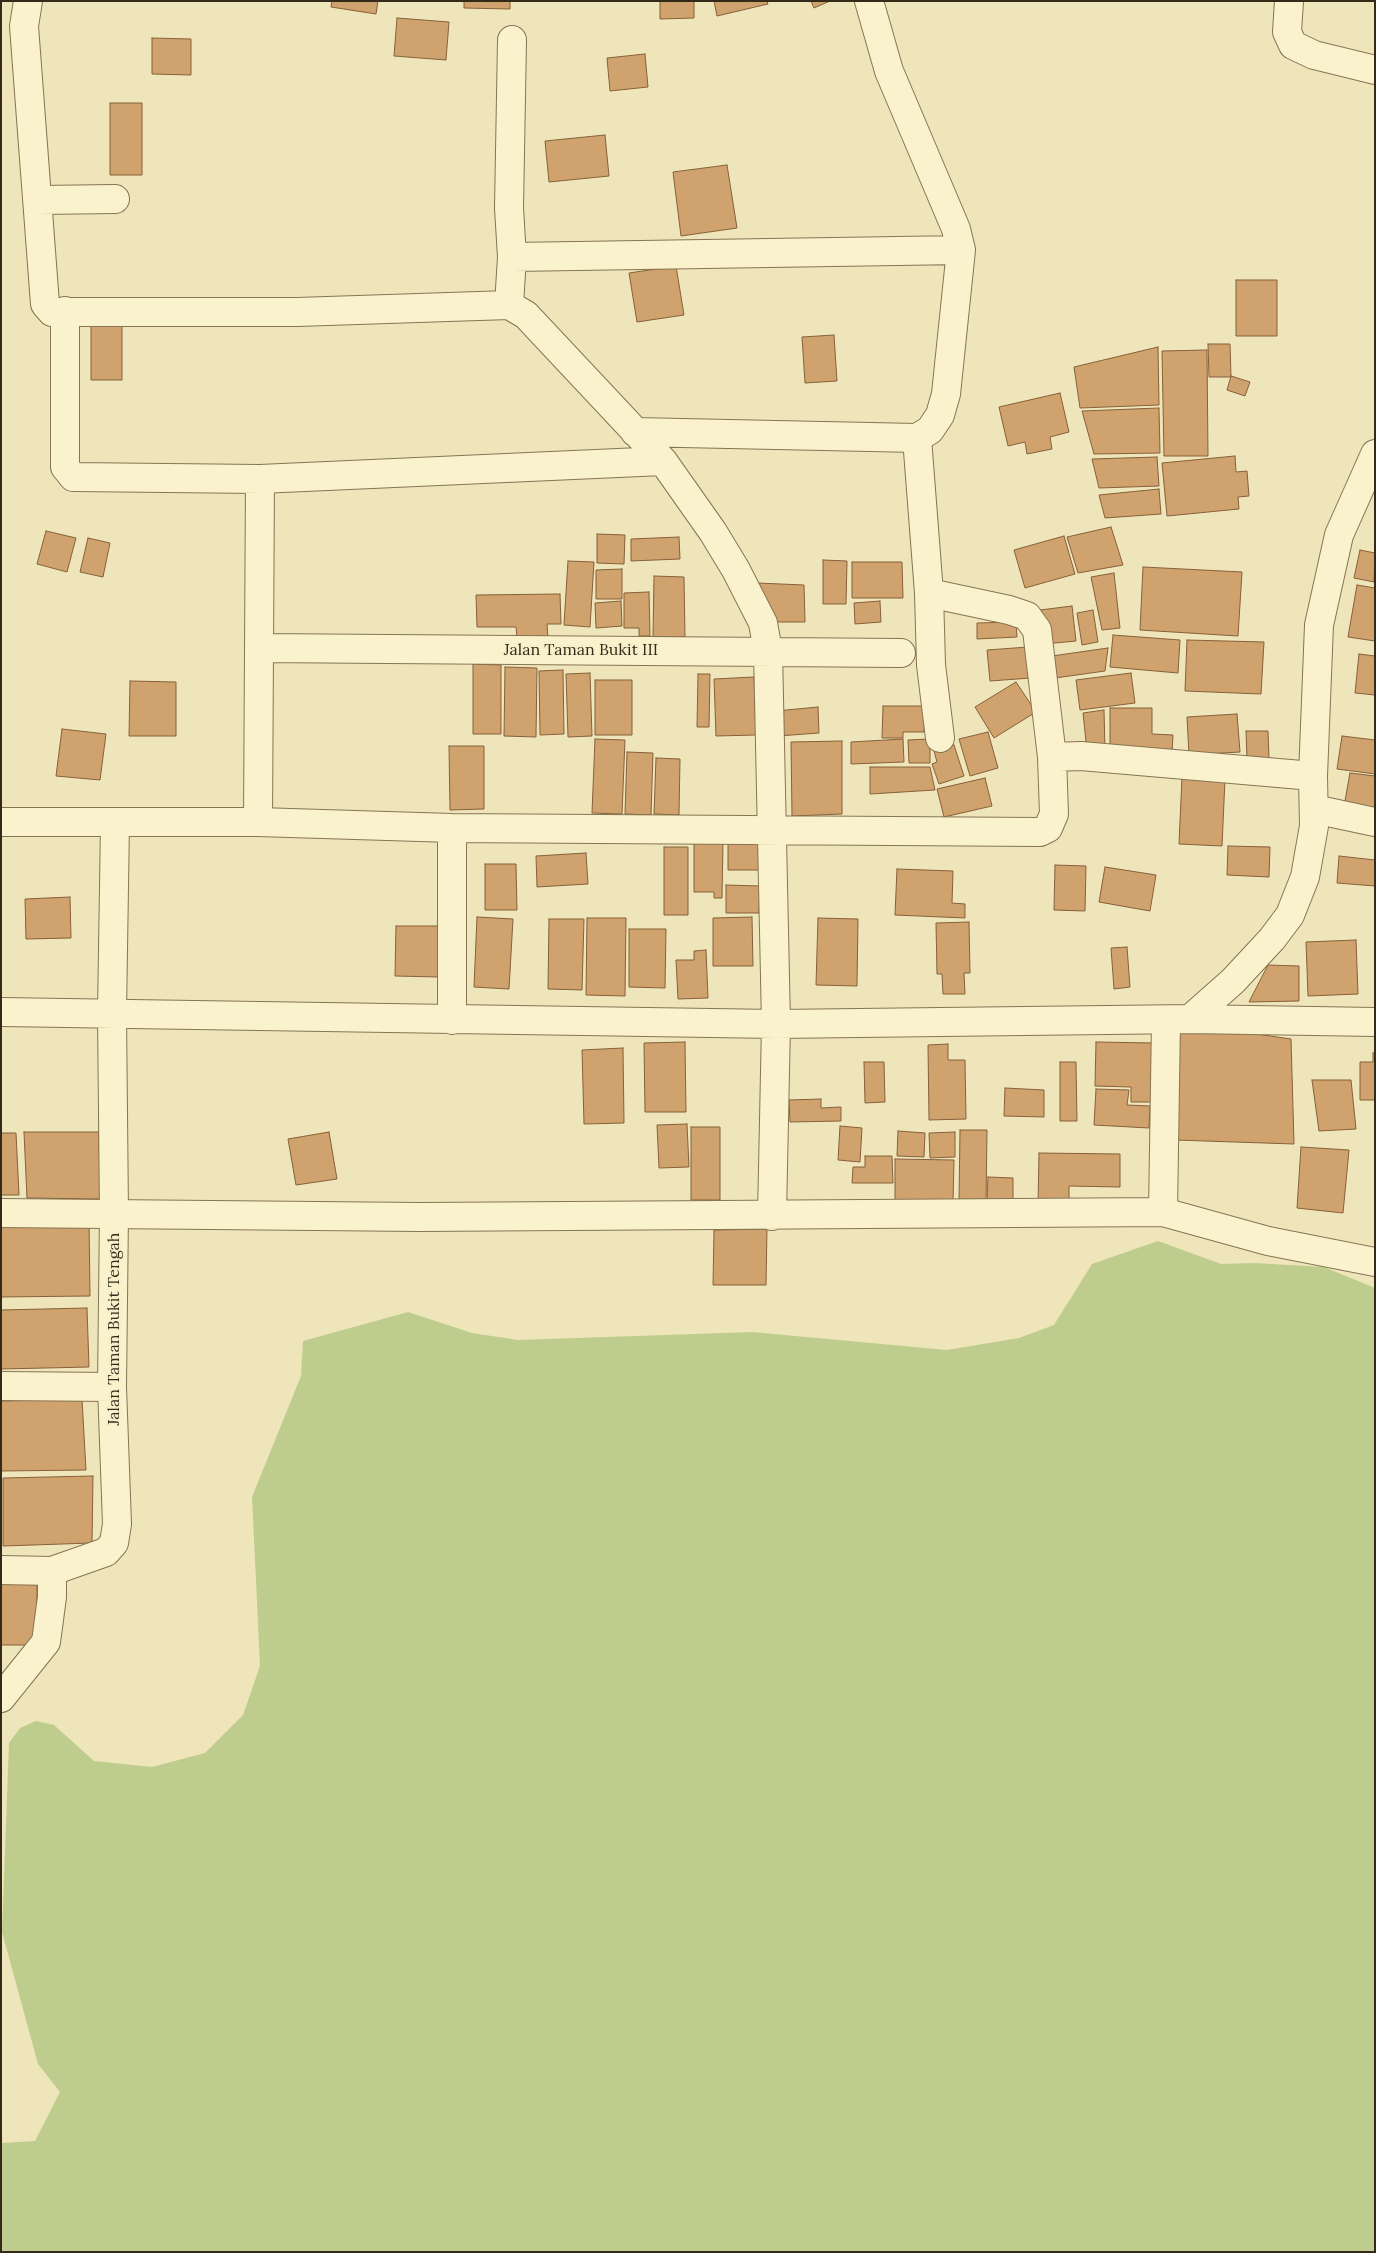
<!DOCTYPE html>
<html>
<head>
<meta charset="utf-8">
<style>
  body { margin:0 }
  #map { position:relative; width:1376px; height:2253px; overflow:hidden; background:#efe5ba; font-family:Lora,serif }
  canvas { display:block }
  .frame { position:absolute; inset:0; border:2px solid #342a1a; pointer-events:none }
</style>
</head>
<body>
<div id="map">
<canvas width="1376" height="2253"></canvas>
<div class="frame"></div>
</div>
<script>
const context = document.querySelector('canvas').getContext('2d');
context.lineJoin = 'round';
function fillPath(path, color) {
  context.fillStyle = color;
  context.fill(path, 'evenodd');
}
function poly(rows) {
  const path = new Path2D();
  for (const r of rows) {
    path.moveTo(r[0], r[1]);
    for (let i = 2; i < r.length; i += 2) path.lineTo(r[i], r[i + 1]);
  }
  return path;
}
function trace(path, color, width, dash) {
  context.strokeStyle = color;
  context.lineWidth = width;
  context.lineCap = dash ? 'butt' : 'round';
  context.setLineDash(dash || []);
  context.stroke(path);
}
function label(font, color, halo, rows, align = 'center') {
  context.font = font + ' Lora,serif';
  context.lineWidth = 4;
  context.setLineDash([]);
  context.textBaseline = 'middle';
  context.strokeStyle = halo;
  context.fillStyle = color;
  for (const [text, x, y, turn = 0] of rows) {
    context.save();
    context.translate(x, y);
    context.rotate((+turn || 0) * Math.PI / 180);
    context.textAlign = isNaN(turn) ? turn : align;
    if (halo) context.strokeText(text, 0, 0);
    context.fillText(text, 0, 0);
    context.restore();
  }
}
fillPath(poly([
  [1158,1241,1221,1264,1254,1263,1324,1267,1375,1288,1375,2252,1,2252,1,2143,35,2141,60,2092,38,2064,2,1932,9,1743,20,1728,36,1721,54,1725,94,1761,152,1767,205,1753,243,1715,260,1666,252,1497,301,1376,303,1341,408,1312,472,1333,518,1340,752,1332,947,1350,1019,1338,1054,1325,1092,1264]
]), '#becd8e');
const building = poly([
  [332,1,378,1,376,14,331,7,332,1],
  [464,1,510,1,510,9,464,8,464,1],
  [660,1,694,1,694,18,660,19,660,1],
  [714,1,767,1,768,4,717,16,714,1],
  [811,1,830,1,814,8,811,1],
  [397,18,449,22,446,60,394,56,397,18],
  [152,38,191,39,191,75,152,74,152,38],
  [645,54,648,87,610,91,607,58,645,54],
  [110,103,142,103,142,175,110,175,110,103],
  [605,135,609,176,549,182,545,141,605,135],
  [727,165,737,228,681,236,673,172,727,165],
  [676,266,684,315,637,322,629,273,676,266],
  [1236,280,1277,280,1277,336,1236,336,1236,280],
  [91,318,122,318,122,380,91,380,91,318],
  [834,335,837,381,805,383,802,337,834,335],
  [1208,344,1230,344,1231,377,1209,377,1208,344],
  [1158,347,1159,405,1080,408,1074,367,1158,347],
  [1207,350,1208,456,1164,456,1162,351,1207,350],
  [1231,376,1250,382,1245,396,1227,390,1231,376],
  [1060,393,1069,432,1050,437,1052,449,1027,454,1025,442,1008,446,999,407,1060,393],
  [1159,408,1160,453,1094,454,1082,411,1159,408],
  [1235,456,1236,472,1247,471,1249,496,1238,497,1239,509,1167,516,1162,463,1235,456],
  [1157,457,1159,486,1099,488,1092,459,1157,457],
  [1159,489,1161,514,1105,518,1099,495,1159,489],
  [1111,527,1123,565,1078,573,1067,537,1111,527],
  [46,531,76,538,67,572,37,564,46,531],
  [597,534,625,535,624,564,597,563,597,534],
  [1064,536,1075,574,1025,588,1014,550,1064,536],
  [679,537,680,559,631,561,631,539,679,537],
  [88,538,110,543,103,577,80,572,88,538],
  [1360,550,1375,553,1374,582,1354,578,1360,550],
  [823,560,847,561,846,604,823,604,823,560],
  [568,561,594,562,590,627,564,625,568,561],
  [852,562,902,562,903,598,852,598,852,562],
  [1143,567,1242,572,1238,636,1140,630,1143,567],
  [622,569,622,599,596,599,596,570,622,569],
  [1114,573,1120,628,1102,630,1091,577,1114,573],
  [654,576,684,577,685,637,653,637,654,576],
  [757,583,804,585,805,622,768,622,757,583],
  [1357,585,1375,588,1375,641,1348,637,1357,585],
  [649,592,650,636,639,636,639,628,624,628,624,593,649,592],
  [560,594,561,624,547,624,548,638,517,638,516,627,477,627,476,595,560,594],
  [621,601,622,626,596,628,595,603,621,601],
  [880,601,881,622,855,624,854,603,880,601],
  [1072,606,1076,641,1044,644,1040,610,1072,606],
  [1093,610,1098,642,1082,645,1077,613,1093,610],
  [1016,622,1017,637,977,639,977,623,1016,622],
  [1113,635,1180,640,1178,673,1110,667,1113,635],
  [1187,640,1264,642,1261,694,1185,691,1187,640],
  [1028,647,1031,678,990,681,987,650,1028,647],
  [1108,648,1105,671,1048,679,1045,657,1108,648],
  [1359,654,1375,656,1375,695,1355,693,1359,654],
  [473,664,501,665,501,734,473,734,473,664],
  [505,667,537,668,536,737,504,736,505,667],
  [563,670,564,734,540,735,539,671,563,670],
  [590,673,592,736,568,737,566,674,590,673],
  [1131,673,1135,703,1080,710,1076,680,1131,673],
  [698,674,710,674,709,727,697,727,698,674],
  [754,677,756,735,716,736,714,679,754,677],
  [595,680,632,680,632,735,595,735,595,680],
  [130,681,176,682,176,736,129,736,130,681],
  [1016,682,1036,712,994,738,975,707,1016,682],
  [883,706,925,706,924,732,903,732,903,738,882,738,883,706],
  [818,707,819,733,778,736,776,711,818,707],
  [1110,708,1152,708,1152,734,1173,735,1172,753,1110,752,1110,708],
  [1104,710,1105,749,1087,751,1083,713,1104,710],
  [1237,714,1240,752,1189,755,1187,717,1237,714],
  [62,729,106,734,100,780,56,776,62,729],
  [1246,731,1268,731,1269,758,1247,759,1246,731],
  [988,732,998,768,970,776,959,739,988,732],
  [1342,736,1375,740,1375,774,1337,769,1342,736],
  [595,739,625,740,622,814,592,813,595,739],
  [903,739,904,762,851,764,851,742,903,739],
  [930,739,930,763,909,763,908,740,930,739],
  [842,741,842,814,792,816,791,742,842,741],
  [954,745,964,776,939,784,932,764,937,762,934,751,954,745],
  [449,746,484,746,484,809,450,810,449,746],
  [627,752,653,753,651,815,625,814,627,752],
  [656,758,680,759,679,815,654,814,656,758],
  [870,767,930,767,935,790,870,794,870,767],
  [1350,773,1375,776,1375,817,1343,812,1350,773],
  [1182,777,1225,779,1222,846,1179,844,1182,777],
  [985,778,992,806,944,817,937,789,985,778],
  [694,842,723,842,722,898,714,898,714,892,694,892,694,842],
  [765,842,765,870,728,870,728,843,765,842],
  [1228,846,1270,847,1269,877,1227,875,1228,846],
  [664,847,688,847,688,915,664,915,664,847],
  [586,853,588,884,537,887,536,856,586,853],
  [1339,856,1375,860,1375,886,1337,883,1339,856],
  [485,864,516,864,517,910,485,910,485,864],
  [1055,865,1086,866,1085,911,1054,910,1055,865],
  [1105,867,1156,875,1150,911,1099,902,1105,867],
  [897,869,953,871,952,903,965,904,965,918,895,915,897,869],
  [726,885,760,886,759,913,726,913,726,885],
  [70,897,71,938,26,939,25,899,70,897],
  [477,917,513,919,509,989,474,987,477,917],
  [752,917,753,966,713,966,713,918,752,917],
  [587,918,626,918,625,996,586,995,587,918],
  [818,918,858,919,857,986,816,985,818,918],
  [549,919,584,919,582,990,548,989,549,919],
  [969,922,970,973,964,973,965,994,943,994,942,974,937,974,936,923,969,922],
  [396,926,441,926,440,977,395,976,396,926],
  [629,929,666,929,665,988,629,987,629,929],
  [1356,940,1358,994,1308,996,1306,942,1356,940],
  [1127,947,1130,987,1114,989,1111,948,1127,947],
  [706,950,708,998,678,999,676,960,694,960,694,951,706,950],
  [1268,965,1299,966,1299,1001,1249,1002,1268,965],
  [1180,1023,1291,1039,1294,1144,1175,1140,1180,1023],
  [685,1042,686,1112,645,1112,644,1043,685,1042],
  [1096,1042,1153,1043,1152,1102,1131,1102,1131,1087,1095,1086,1096,1042],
  [948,1044,948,1060,965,1060,966,1119,929,1120,928,1045,948,1044],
  [623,1048,624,1123,584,1124,582,1050,623,1048],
  [1373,1053,1375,1053,1375,1100,1360,1100,1360,1062,1373,1062,1373,1053],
  [864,1062,884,1062,885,1102,865,1103,864,1062],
  [1060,1062,1076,1062,1077,1121,1060,1121,1060,1062],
  [1312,1080,1351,1080,1356,1129,1319,1131,1312,1080],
  [1005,1088,1044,1090,1044,1117,1004,1116,1005,1088],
  [1096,1089,1129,1090,1127,1105,1150,1106,1149,1128,1094,1125,1096,1089],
  [821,1099,821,1108,841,1107,841,1121,790,1122,789,1100,821,1099],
  [687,1124,689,1167,659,1168,657,1125,687,1124],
  [840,1126,862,1128,860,1162,838,1160,840,1126],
  [691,1127,720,1127,720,1200,691,1200,691,1127],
  [960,1130,987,1130,986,1202,959,1202,960,1130],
  [898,1131,925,1133,924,1157,897,1156,898,1131],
  [24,1132,99,1132,100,1199,27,1198,24,1132],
  [329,1132,337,1179,296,1185,288,1139,329,1132],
  [955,1132,955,1157,930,1158,929,1133,955,1132],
  [1,1133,16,1133,19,1195,1,1195,1,1133],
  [1301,1147,1349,1150,1343,1213,1297,1208,1301,1147],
  [1039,1153,1120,1154,1120,1187,1069,1186,1069,1205,1038,1205,1039,1153],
  [865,1156,892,1156,893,1183,852,1183,853,1167,865,1167,865,1156],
  [895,1159,954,1160,953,1202,895,1202,895,1159],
  [988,1177,1013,1178,1013,1204,987,1203,988,1177],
  [1,1221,89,1221,90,1296,1,1297,1,1221],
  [767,1229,766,1285,713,1285,714,1230,767,1229],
  [87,1308,89,1367,1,1369,1,1310,87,1308],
  [82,1399,86,1470,1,1471,1,1401,82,1399],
  [93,1476,92,1543,3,1546,3,1478,93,1476],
  [37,1578,37,1645,1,1645,1,1579,37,1578]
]);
fillPath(building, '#cfa26e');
trace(building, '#866039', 1);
const street = poly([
  [28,1,24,26,45,304,52,312,297,312,509,305,526,315,663,461,713,532,736,570,763,623,768,651,776,1024,772,1216],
  [869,1,889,71,956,229,961,250],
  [1289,1,1287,32,1293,45,1314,55,1375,70],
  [39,200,115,199],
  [512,257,961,250,946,394,940,415,930,430,917,438,635,432],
  [509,305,512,257,509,208,512,40],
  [65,311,65,467,73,477,260,479,663,461],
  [917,438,929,593,931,665,940,738],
  [261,648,901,653],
  [1052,757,1081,756,1313,776],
  [1314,809,1375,822],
  [1,822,258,822,452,828,1040,832,1048,828,1054,814,1052,757,1037,630,1027,616,1009,610,929,593],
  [258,822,260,479],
  [1,1012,776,1024,1190,1019,1375,1022],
  [1190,1019,1233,981,1272,939,1290,915,1305,877,1314,826,1313,776,1319,625,1339,535,1375,454],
  [452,1020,452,828],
  [1163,1212,1166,1021],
  [1,1213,420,1217,1163,1212,1268,1241,1375,1262],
  [1,1386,112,1387],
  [1,1570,52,1571,106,1552,114,1543,117,1524,112,1387,114,1213,112,1013,115,823],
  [1,1698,46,1642,52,1597,52,1571]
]);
trace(street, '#867454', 30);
trace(street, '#faf2cd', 28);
label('16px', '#342a1a', '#f6efc9', [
  ["Jalan Taman Bukit III",581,650],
  ["Jalan Taman Bukit Tengah",114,1329,-90]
]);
</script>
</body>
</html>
